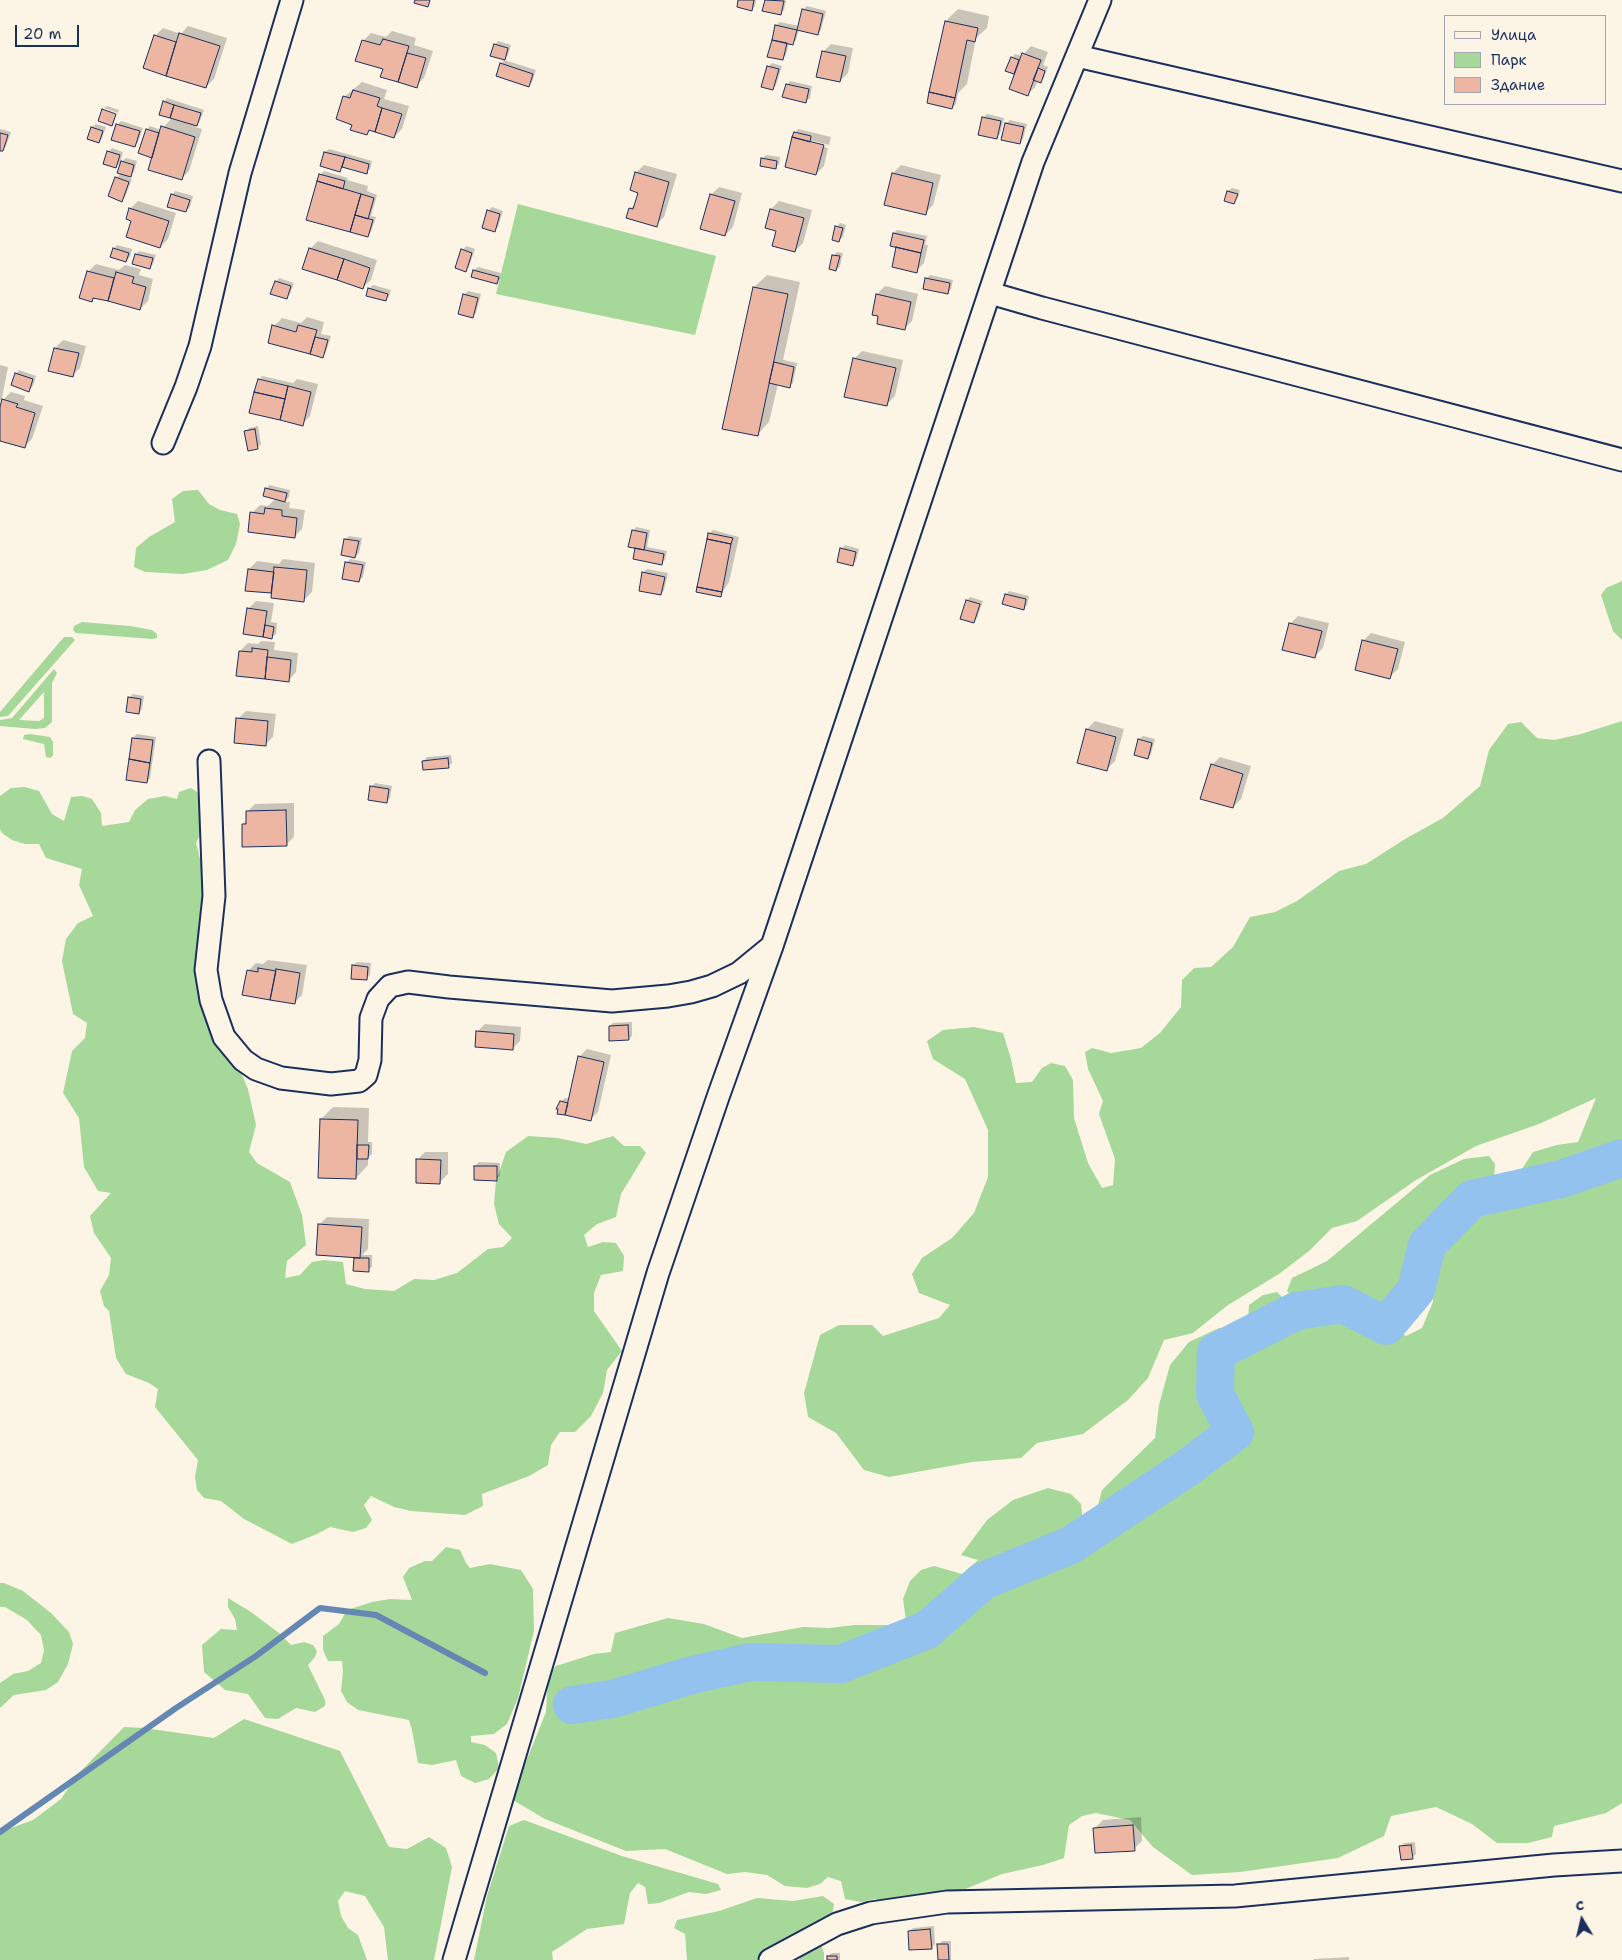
<!DOCTYPE html>
<html>
<head>
<meta charset="utf-8">
<style>
  body { margin:0 }
  #map { position:relative; width:1622px; height:1960px; overflow:hidden; background:#fcf5e5; font-family:"Shantell Sans",sans-serif }
  canvas { display:block }
  .legend { position:absolute; left:1444px; top:15px; width:162px; height:90px; box-sizing:border-box; background:#fcf5e5; border:1px solid #a2a6af; margin:0; padding:6px 9px; list-style:none; font-size:15px; color:#1b2f5e }
  .legend li { display:flex; align-items:center; gap:10px; height:25px }
  .legend b { width:25px; border:1px solid #a2a6af }
  .north { position:absolute; left:1557px; top:1895px; width:50px; height:50px; -webkit-text-stroke:4px #fcf5e5; paint-order:stroke; rotate:351deg; font-size:14px; font-weight:700; line-height:20px; text-align:center; color:#1b2f5e }
  .north::after { content:''; display:block; margin:auto; width:18px; height:22px; background:#1b2f5e; clip-path:polygon(50% 0,100% 100%,50% 72%,0 100%) }
  .scale { position:absolute; left:15px; top:25px; width:64px; height:22px; box-sizing:border-box; border:2px solid #1b2f5e; border-top:0; padding-left:6px; font-size:15px; line-height:18px; white-space:nowrap; color:#1b2f5e; -webkit-text-stroke:4px #fcf5e5; paint-order:stroke }
</style>
</head>
<body>
<div id="map">
<canvas width="1622" height="1960"></canvas>
<ul class="legend">
<li><b style="height:6px;background:#fcf5e5"></b>Улица</li>
<li><b style="height:14px;background:#a6d899"></b>Парк</li>
<li><b style="height:14px;background:#edb6a2"></b>Здание</li>
</ul>
<div class="north">С</div>
<div class="scale">20 m</div>
</div>
<script>
const context = document.querySelector('canvas').getContext('2d');
context.lineJoin = 'round';
function fillPath(path, color) {
  context.fillStyle = color;
  context.fill(path, 'evenodd');
}
function poly(rows) {
  const path = new Path2D();
  for (const r of rows) {
    path.moveTo(r[0], r[1]);
    for (let i = 2; i < r.length; i += 2) path.lineTo(r[i], r[i + 1]);
  }
  return path;
}
function trace(path, color, width, dash) {
  context.strokeStyle = color;
  context.lineWidth = width;
  context.lineCap = dash ? 'butt' : 'round';
  context.setLineDash(dash || []);
  context.stroke(path);
}
fillPath(poly([
  [518,204,716,256,695,335,496,294],
  [198,490,209,504,220,510,237,514,240,524,236,544,228,560,207,570,183,574,145,572,134,567,136,548,149,537,175,522,172,499,183,491],
  [1622,581,1622,640,1613,631,1601,595,1606,588],
  [82,622,130,626,152,630,157,634,157,638,152,639,76,633,73,630,74,626],
  [64,637,72,637,75,640,8,716,0,717,0,712],
  [54,669,57,673,52,683,52,722,45,728,35,729,0,726,0,720,12,718],
  [44,692,44,718,39,721,19,720],
  [1622,721,1622,1803,1606,1813,1554,1826,1552,1837,1528,1843,1497,1843,1472,1824,1436,1807,1391,1816,1384,1836,1338,1858,1240,1872,1192,1875,1153,1847,1130,1820,1096,1813,1082,1816,1069,1825,1064,1858,1043,1865,1002,1874,963,1890,927,1894,895,1904,875,1899,861,1902,845,1899,841,1881,828,1877,820,1884,807,1888,785,1886,767,1875,745,1872,727,1874,665,1849,626,1851,545,1819,511,1799,546,1712,548,1677,556,1666,594,1654,611,1652,615,1633,668,1618,704,1624,742,1638,803,1627,829,1628,855,1625,891,1625,906,1620,903,1599,910,1581,921,1570,934,1566,962,1574,978,1560,961,1555,987,1520,1013,1500,1048,1488,1071,1494,1081,1504,1083,1523,1081,1525,1096,1521,1095,1517,1102,1490,1155,1438,1159,1405,1170,1365,1189,1342,1219,1328,1233,1327,1234,1334,1243,1324,1248,1321,1249,1305,1263,1295,1277,1292,1284,1299,1283,1306,1296,1302,1287,1291,1292,1278,1327,1261,1430,1175,1464,1159,1489,1156,1495,1164,1494,1182,1518,1175,1533,1152,1557,1145,1578,1142,1596,1098,1539,1124,1476,1146,1416,1180,1357,1221,1332,1228,1309,1251,1279,1274,1228,1305,1193,1333,1164,1340,1148,1378,1128,1400,1083,1434,1037,1443,1021,1458,972,1462,889,1477,864,1470,836,1433,808,1417,804,1393,820,1335,839,1325,872,1325,883,1336,939,1318,950,1305,919,1293,912,1274,922,1258,952,1238,974,1213,988,1177,988,1130,965,1079,933,1059,927,1041,943,1030,974,1027,1003,1033,1011,1059,1016,1083,1032,1082,1042,1068,1051,1063,1065,1066,1073,1080,1074,1118,1088,1163,1102,1188,1113,1185,1115,1159,1099,1114,1103,1101,1088,1069,1085,1052,1092,1048,1111,1053,1141,1048,1160,1033,1181,1007,1182,980,1194,968,1211,967,1233,947,1250,917,1275,912,1297,901,1339,871,1366,864,1405,839,1443,818,1480,786,1489,750,1508,724,1521,722,1537,738,1554,740,1581,734],
  [1434,1269,1433,1302,1422,1328,1406,1336,1382,1323,1408,1326,1418,1318,1431,1284],
  [30,734,50,737,53,742,53,756,50,758,46,757,44,744,23,739,24,735],
  [25,787,39,791,52,814,64,821,71,797,82,796,92,799,101,813,102,826,129,822,135,810,148,799,165,796,177,799,179,792,191,788,206,798,207,821,196,843,210,898,224,924,221,936,211,946,203,982,248,1089,256,1125,249,1152,257,1163,290,1182,302,1215,306,1245,287,1261,285,1278,300,1275,312,1262,324,1260,343,1262,346,1284,365,1289,394,1291,414,1279,434,1280,457,1273,488,1249,503,1247,512,1238,499,1224,494,1204,496,1181,506,1152,528,1136,558,1138,586,1144,613,1136,624,1146,640,1146,646,1153,621,1194,616,1217,597,1224,584,1235,588,1247,603,1242,616,1243,624,1256,623,1271,601,1275,594,1293,594,1311,622,1351,607,1370,603,1393,591,1416,575,1432,560,1432,551,1445,548,1465,529,1476,482,1494,483,1506,465,1515,411,1511,394,1507,371,1496,364,1505,372,1520,366,1528,353,1532,330,1527,317,1534,292,1544,244,1519,221,1501,204,1498,197,1490,195,1477,198,1460,155,1407,158,1389,149,1383,126,1374,116,1358,109,1311,104,1306,100,1291,109,1275,111,1258,94,1233,90,1216,111,1193,98,1191,84,1167,79,1118,63,1093,72,1051,85,1038,87,1023,73,1014,62,961,66,939,78,923,93,916,79,885,82,869,46,858,39,844,25,844,12,840,2,833,0,829,0,796,11,788],
  [446,1547,460,1550,466,1563,470,1568,490,1564,521,1570,533,1589,534,1631,518,1698,507,1724,494,1734,471,1736,471,1742,485,1745,496,1753,499,1768,489,1779,475,1783,461,1776,456,1760,432,1765,418,1763,412,1730,409,1720,358,1710,347,1702,341,1691,343,1671,342,1661,328,1661,323,1650,323,1636,339,1624,347,1610,372,1602,390,1599,412,1600,403,1577,409,1568,425,1561,432,1561],
  [0,1583,4,1583,23,1591,51,1613,69,1632,73,1644,68,1664,58,1682,46,1690,14,1695,0,1708,0,1683,13,1674,28,1671,41,1663,44,1650,41,1635,27,1620,5,1607,0,1607],
  [228,1598,251,1612,279,1633,291,1645,304,1642,313,1645,317,1651,315,1657,308,1665,325,1700,325,1706,315,1712,296,1708,278,1719,265,1718,248,1694,225,1690,204,1672,202,1645,221,1629,237,1630,235,1619,228,1607],
  [244,1719,340,1751,389,1847,407,1849,429,1837,446,1848,452,1867,434,1960,388,1960,384,1927,365,1896,345,1891,338,1901,341,1916,348,1928,358,1935,367,1960,0,1960,0,1832,33,1820,61,1799,77,1775,124,1727,144,1728,214,1738],
  [524,1820,622,1856,718,1884,721,1890,706,1894,689,1892,659,1903,648,1904,645,1887,638,1883,630,1893,624,1924,587,1929,552,1952,553,1960,474,1960,487,1896,509,1826],
  [823,1896,834,1904,832,1916,756,1960,687,1960,685,1934,674,1928,677,1920,719,1911,757,1898,793,1901],
  [819,1940,824,1953,824,1960,799,1960,805,1948]
]), '#a6d899');
fillPath(poly([
  [740,0,756,0,755,6,752,9],
  [766,0,786,0,784,10,781,13,764,10],
  [807,6,826,11,821,30,817,34,799,29,796,40,793,43,789,43,786,55,782,59,776,25,780,22,799,26,803,10],
  [958,9,989,16,987,28,976,38,967,84,958,93,956,104,952,108,946,21],
  [188,26,227,38,214,79,206,87,145,68,155,36,163,28,181,34],
  [392,31,416,38,414,45,433,51,424,78,416,86,382,76,384,68,363,41,371,33,386,37],
  [498,41,511,45,508,55,505,59,495,45],
  [831,44,853,48,848,73,840,81,823,52],
  [1031,46,1048,52,1043,65,1048,67,1044,78,1040,81,1038,80,1035,87,1027,95,1016,73,1007,70,1012,58,1015,54,1022,56],
  [504,60,536,70,532,82,529,85,501,64],
  [772,63,782,66,776,85,773,88,768,67],
  [790,81,812,86,810,98,806,101,787,85],
  [362,82,387,90,384,99,409,106,402,129,394,137,371,129,367,134,354,124,344,97],
  [167,98,204,110,200,121,195,127,202,129,189,171,181,179,153,157,147,130,150,126,161,130,172,118,164,102],
  [107,106,119,110,118,113,104,108],
  [987,114,1004,118,1000,134,996,138,984,117],
  [1010,120,1027,124,1023,139,1020,143,1003,139,1006,123],
  [121,121,143,128,138,142,135,146,117,125],
  [96,124,106,127,102,138,99,142,89,138,92,127],
  [0,129,11,132,6,146,3,150,0,149],
  [798,129,831,137,829,145,809,140,807,142,828,148,824,166,816,174,795,133],
  [112,148,123,152,120,163,116,166,108,152],
  [329,149,372,161,370,169,366,172,344,166,340,170,325,152],
  [766,155,780,157,779,164,775,168,762,159],
  [126,158,137,161,134,172,128,177,132,179,125,197,122,200,116,178,121,173,119,172,122,161],
  [644,165,677,174,664,217,656,225,630,209,636,203,639,192,636,173],
  [901,165,941,175,933,205,925,213,893,173],
  [324,171,348,178,347,180,368,186,367,191,377,195,371,216,376,217,371,232,367,236,307,219,320,175],
  [719,187,742,193,733,227,725,235,711,195],
  [1232,188,1240,190,1237,199,1234,203,1228,191],
  [175,191,193,196,190,207,186,211,172,195],
  [138,201,176,213,168,239,160,247,133,220,130,209],
  [779,201,812,210,803,243,795,251,777,230,767,227,771,209],
  [492,207,503,211,498,227,494,231,488,211],
  [840,223,846,225,843,237,839,240,837,227],
  [897,230,927,236,925,245,928,245,924,263,916,271,898,247,894,233],
  [318,241,377,260,371,280,363,287,310,249],
  [117,245,132,249,130,257,126,261,114,249],
  [466,246,475,249,469,267,466,270,463,250],
  [139,251,156,255,153,264,150,268,136,254],
  [837,252,843,253,840,266,836,270,834,255],
  [96,264,119,270,125,265,141,269,139,275,153,279,148,301,140,309,96,297,92,301,88,272],
  [478,267,501,273,500,279,496,283,474,270],
  [767,275,800,282,783,360,797,363,793,383,789,386,778,384,769,422,757,435,724,428,754,287],
  [930,275,953,280,951,289,947,293,926,279],
  [279,278,294,283,290,294,286,297,276,282],
  [373,285,391,290,389,296,386,300,369,289],
  [885,286,918,294,912,321,904,329,880,315,877,294],
  [468,291,481,294,476,313,472,317,465,294],
  [307,317,324,322,321,334,331,336,326,352,323,356,269,342,274,326,282,318,301,323],
  [63,340,86,346,80,368,72,376,50,370,55,348],
  [862,351,903,360,895,396,887,404,854,359],
  [0,365,8,367,2,398,0,401],
  [19,370,36,376,33,386,29,390,16,374],
  [262,376,293,383,297,379,318,384,310,416,302,424,259,380],
  [11,392,25,396,24,400,43,406,32,439,24,447,0,439,0,411,3,400],
  [258,426,261,444,258,447,249,449,245,432,249,428],
  [269,485,290,490,289,497,284,502,290,502,289,508,305,510,302,529,294,537,252,513,260,505,268,506,274,500,282,501,283,500,266,489],
  [636,527,650,530,647,547,667,551,665,560,661,563,637,547,633,531],
  [713,530,739,537,729,582,720,596,709,534],
  [349,536,362,538,359,553,355,557,345,539],
  [845,545,859,549,856,561,853,565,842,549],
  [283,559,315,563,312,592,304,600,273,592,247,589,249,569,257,561,279,564],
  [350,559,366,562,363,577,359,581,347,562],
  [647,569,668,573,664,590,661,594,643,573],
  [1009,591,1029,596,1027,605,1023,609,1006,595],
  [970,597,983,601,977,618,973,622,967,600],
  [256,601,274,603,271,622,277,623,276,634,272,637,245,633,248,609],
  [1298,616,1329,623,1323,648,1315,656,1290,624],
  [1371,633,1405,642,1398,669,1390,677,1363,641],
  [261,641,275,642,274,650,298,653,296,672,289,680,240,651,248,643,258,644],
  [133,694,144,696,142,709,138,713,129,698],
  [246,711,276,714,273,737,265,745,238,719],
  [1095,721,1124,729,1115,761,1107,769,1087,729],
  [137,734,156,737,150,778,147,782,133,738],
  [1143,736,1155,739,1151,754,1148,757,1139,739],
  [451,755,452,763,448,766,424,761,427,757],
  [1220,757,1251,766,1241,799,1233,807,1212,765],
  [375,783,392,786,390,798,386,802,369,799,372,786],
  [294,803,294,837,286,845,243,824,247,820,247,812,255,804],
  [268,960,307,965,302,995,294,1003,248,971,256,963,263,964],
  [357,962,371,963,370,975,366,979,353,965],
  [632,1022,632,1036,628,1039,610,1026,613,1023],
  [485,1024,521,1027,520,1041,512,1049,477,1032],
  [587,1049,611,1055,598,1112,590,1120,561,1102,565,1098,570,1099,579,1057],
  [333,1107,369,1108,368,1142,372,1142,372,1154,368,1158,368,1165,356,1178,321,1119],
  [425,1152,448,1152,448,1174,440,1182,417,1160],
  [479,1162,500,1163,500,1176,496,1179,475,1166],
  [327,1217,369,1219,368,1249,362,1255,372,1255,372,1267,368,1270,354,1269,355,1256,319,1225],
  [1141,1817,1142,1841,1134,1849,1095,1828,1103,1820],
  [1415,1842,1416,1854,1412,1858,1401,1847,1404,1843],
  [934,1926,935,1944,931,1948,909,1931,913,1928],
  [942,1941,951,1941,951,1960,940,1960,939,1945],
  [832,1953,840,1953,840,1960,828,1960,828,1956],
  [1349,1957,1349,1960,1313,1960,1314,1959]
]), '#0003');
trace(poly([
  [0,1832,176,1708,256,1656,320,1608,376,1615,485,1673]
]), '#6487b4', 6);
trace(poly([
  [572,1705,613,1699,688,1676,750,1662,841,1664,927,1630,983,1581,1071,1545,1187,1468,1235,1432,1215,1394,1216,1352,1296,1311,1343,1304,1386,1326,1416,1290,1427,1245,1472,1199,1561,1179,1622,1158]
]), '#94c2ee', 38);
const building = poly([
  [415,0,430,0,428,7,414,3,415,0],
  [738,0,754,0,752,11,737,7,738,0],
  [765,0,784,1,781,15,762,11,765,0],
  [802,9,823,14,818,35,797,30,802,9],
  [945,21,978,28,975,42,967,40,955,98,929,92,945,21],
  [775,25,797,30,793,45,772,40,775,25],
  [179,33,220,46,206,88,166,76,179,33],
  [154,35,176,42,166,76,143,68,154,35],
  [383,39,409,46,398,82,380,77,383,69,355,61,362,40,380,45,383,39],
  [772,40,787,43,783,60,767,57,772,40],
  [494,44,508,48,505,60,490,56,494,44],
  [822,51,846,56,840,82,816,77,822,51],
  [407,53,426,58,417,88,398,82,407,53],
  [1022,53,1041,60,1028,96,1009,89,1022,53],
  [1011,57,1019,60,1014,74,1005,71,1011,57],
  [500,63,533,74,529,87,496,76,500,63],
  [767,66,779,69,773,90,761,87,767,66],
  [1038,68,1045,71,1041,83,1033,80,1038,68],
  [786,84,809,89,806,103,782,97,786,84],
  [353,90,380,98,377,106,382,108,375,132,369,130,367,135,350,130,352,125,336,119,343,96,350,98,353,90],
  [929,92,955,98,952,109,927,103,929,92],
  [163,101,174,105,170,118,159,115,163,101],
  [174,105,201,113,197,126,170,118,174,105],
  [382,108,402,114,394,138,375,132,382,108],
  [102,109,116,114,112,126,98,121,102,109],
  [982,117,1001,121,997,139,978,135,982,117],
  [1005,123,1024,127,1020,144,1001,140,1005,123],
  [116,124,140,131,135,147,111,140,116,124],
  [161,126,195,137,182,180,148,170,161,126],
  [91,127,103,131,99,143,87,139,91,127],
  [146,129,159,133,152,158,138,153,146,129],
  [794,132,811,136,810,142,792,137,794,132],
  [0,133,8,135,3,151,0,151,0,133],
  [792,137,824,145,816,175,785,167,792,137],
  [107,151,120,155,116,168,103,164,107,151],
  [324,152,345,157,340,172,320,166,324,152],
  [345,157,369,164,367,174,342,167,345,157],
  [761,158,777,161,776,169,760,166,761,158],
  [121,161,134,165,131,177,117,173,121,161],
  [635,172,669,182,657,227,626,218,629,208,633,209,638,193,630,190,635,172],
  [892,173,933,183,926,215,884,205,892,173],
  [319,174,345,181,343,189,317,181,319,174],
  [115,177,129,182,122,202,108,196,115,177],
  [317,181,361,194,350,232,306,220,317,181],
  [1227,191,1238,194,1234,204,1224,201,1227,191],
  [171,194,190,200,186,212,167,207,171,194],
  [361,194,374,198,368,219,355,215,361,194],
  [710,194,735,201,725,236,700,229,710,194],
  [129,208,169,221,160,248,126,237,131,221,126,219,129,208],
  [770,209,804,218,795,252,772,246,776,231,765,228,770,209],
  [487,210,500,214,495,232,482,228,487,210],
  [355,215,373,220,368,237,350,232,355,215],
  [835,226,843,228,839,242,832,240,835,226],
  [893,233,924,240,921,253,890,246,893,233],
  [896,247,921,253,917,273,892,267,896,247],
  [113,248,129,253,126,262,110,257,113,248],
  [309,248,344,259,337,280,302,269,309,248],
  [461,249,472,253,466,272,455,268,461,249],
  [135,254,153,258,150,269,132,264,135,254],
  [832,255,840,256,836,271,829,269,832,255],
  [344,259,370,268,363,289,337,280,344,259],
  [473,270,499,277,497,284,471,277,473,270],
  [87,271,114,278,108,301,93,298,92,302,79,298,87,271],
  [116,272,134,277,132,283,146,287,140,310,108,301,116,272],
  [925,278,950,283,948,294,923,289,925,278],
  [275,281,291,286,287,299,270,294,275,281],
  [753,287,788,294,758,436,722,429,753,287],
  [368,288,388,294,386,301,366,296,368,288],
  [463,294,478,298,473,318,458,314,463,294],
  [876,294,911,302,905,330,877,324,878,316,872,315,876,294],
  [272,325,296,332,298,325,317,330,310,354,268,343,272,325],
  [315,337,328,340,323,358,310,354,315,337],
  [54,348,79,353,73,377,48,371,54,348],
  [853,358,896,368,887,406,844,397,853,358],
  [774,362,794,367,790,388,769,383,774,362],
  [15,373,33,379,29,392,11,385,15,373],
  [258,379,288,386,285,399,254,392,258,379],
  [288,386,311,392,303,426,280,420,288,386],
  [254,392,285,399,280,420,249,413,254,392],
  [2,399,18,404,16,407,35,413,25,448,0,441,0,407,2,399],
  [255,429,258,449,248,451,244,431,255,429],
  [265,488,287,493,285,502,263,496,265,488],
  [265,508,282,510,282,516,297,518,295,538,248,532,250,512,264,514,265,508],
  [632,530,647,533,644,550,628,547,632,530],
  [708,533,733,538,731,544,707,539,708,533],
  [344,539,359,541,355,558,341,555,344,539],
  [707,539,731,544,722,592,697,587,707,539],
  [635,548,664,554,662,565,633,559,635,548],
  [840,548,856,552,853,566,837,562,840,548],
  [345,562,363,565,359,582,342,579,345,562],
  [274,567,307,570,304,602,271,598,274,567],
  [248,569,274,572,271,593,245,591,248,569],
  [642,572,665,577,661,595,639,591,642,572],
  [697,587,722,592,721,597,696,592,697,587],
  [1005,594,1026,599,1024,610,1002,604,1005,594],
  [966,600,980,604,974,623,960,619,966,600],
  [247,608,267,611,263,637,243,634,247,608],
  [1289,623,1322,631,1315,658,1282,650,1289,623],
  [265,625,274,627,272,639,263,637,265,625],
  [1362,640,1398,649,1390,679,1355,670,1362,640],
  [252,648,268,650,265,679,236,676,239,651,252,652,252,648],
  [267,657,291,660,289,682,265,679,267,657],
  [128,697,141,699,139,714,126,712,128,697],
  [236,718,268,721,266,746,234,743,236,718],
  [1086,729,1116,737,1107,771,1077,763,1086,729],
  [132,738,153,740,150,763,129,759,132,738],
  [1138,739,1152,743,1148,759,1134,755,1138,739],
  [448,758,449,768,423,770,422,761,448,758],
  [129,759,150,763,147,783,126,780,129,759],
  [1211,764,1243,774,1233,808,1200,799,1211,764],
  [370,786,389,789,387,803,368,800,370,786],
  [286,810,287,846,242,847,242,824,246,824,246,811,286,810],
  [352,965,368,967,367,980,351,979,352,965],
  [258,968,276,971,270,1000,242,995,247,970,258,972,258,968],
  [276,969,300,973,295,1004,270,1000,276,969],
  [628,1025,629,1040,609,1041,609,1026,628,1025],
  [476,1031,514,1034,513,1050,475,1047,476,1031],
  [578,1056,604,1062,591,1121,565,1115,578,1056],
  [560,1101,568,1103,565,1115,557,1114,558,1109,556,1109,560,1101],
  [320,1119,358,1120,356,1179,318,1178,320,1119],
  [357,1145,369,1145,368,1159,357,1159,357,1145],
  [416,1159,441,1160,440,1184,416,1183,416,1159],
  [474,1166,497,1166,497,1181,474,1180,474,1166],
  [318,1224,362,1227,360,1258,316,1255,318,1224],
  [354,1258,369,1258,369,1272,353,1271,354,1258],
  [1133,1825,1135,1851,1095,1853,1093,1828,1133,1825],
  [1411,1845,1413,1859,1401,1860,1399,1846,1411,1845],
  [930,1929,932,1949,909,1950,908,1931,930,1929],
  [937,1944,948,1944,949,1960,938,1960,937,1944],
  [827,1956,837,1956,837,1960,827,1960,827,1956]
]);
fillPath(building, '#edb6a2');
trace(building, '#1b2f5e', 1);
const minor = poly([
  [1077,56,1622,181],
  [990,293,1042,308,1622,460],
  [163,443,186,387,200,346,240,173,292,0],
  [209,761,214,896,206,970,211,1000,224,1037,243,1060,256,1069,281,1078,331,1084,359,1081,366,1075,370,1060,371,1018,378,999,390,986,408,982,449,987,612,1001,668,996,691,992,712,986,739,973,772,946],
  [454,1960,658,1273,718,1097,772,946,1033,162,1100,0],
  [770,1960,837,1924,871,1913,947,1902,1235,1896,1554,1865,1622,1861]
]);
trace(minor, '#1b2f5e', 25);
trace(minor, '#fcf5e5', 21);
</script>
</body>
</html>
